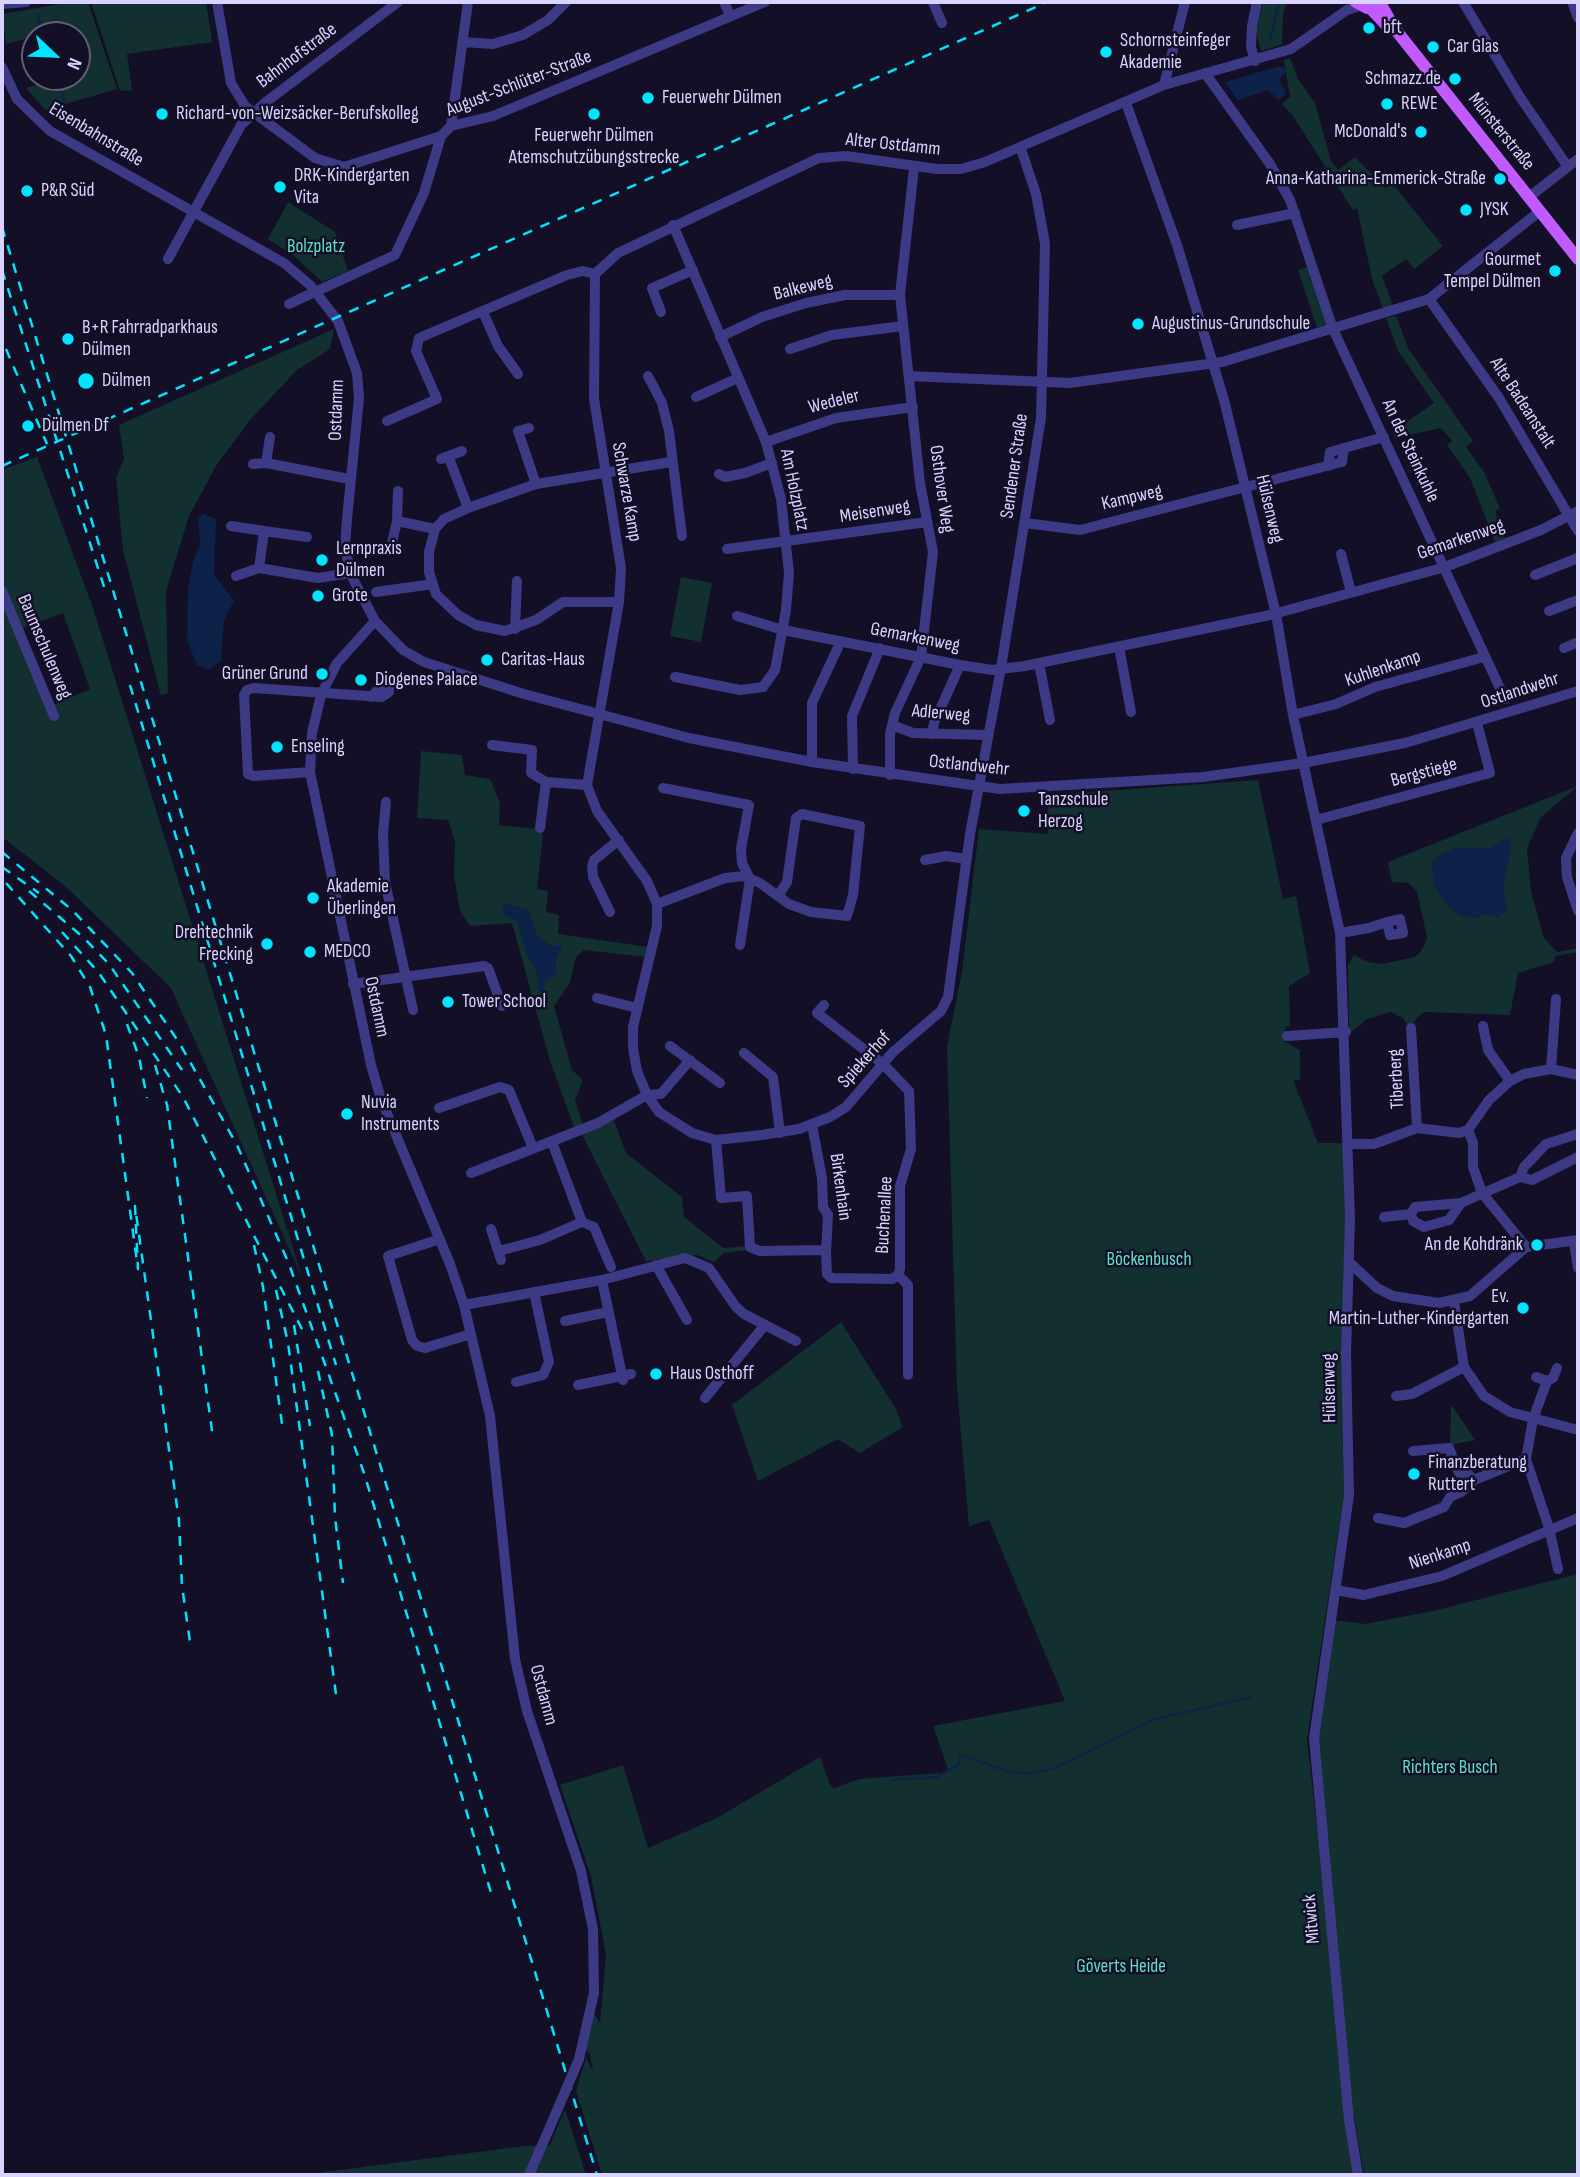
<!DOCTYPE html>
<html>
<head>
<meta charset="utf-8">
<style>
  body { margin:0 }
  #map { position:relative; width:1580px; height:2177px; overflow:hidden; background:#130f26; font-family:"Sofia Sans Condensed",sans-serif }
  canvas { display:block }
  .frame { position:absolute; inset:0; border:4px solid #d9d4ff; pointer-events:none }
  .north { position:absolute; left:21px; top:21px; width:70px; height:70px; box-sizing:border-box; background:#130f26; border:2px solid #625e7d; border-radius:50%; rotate:113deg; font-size:19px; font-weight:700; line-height:28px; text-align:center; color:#d9d4ff }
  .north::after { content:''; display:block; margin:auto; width:24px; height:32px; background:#00e5ff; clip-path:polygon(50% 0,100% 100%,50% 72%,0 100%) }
</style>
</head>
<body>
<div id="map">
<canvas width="1580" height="2177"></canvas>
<div class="frame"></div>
<div class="north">N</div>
</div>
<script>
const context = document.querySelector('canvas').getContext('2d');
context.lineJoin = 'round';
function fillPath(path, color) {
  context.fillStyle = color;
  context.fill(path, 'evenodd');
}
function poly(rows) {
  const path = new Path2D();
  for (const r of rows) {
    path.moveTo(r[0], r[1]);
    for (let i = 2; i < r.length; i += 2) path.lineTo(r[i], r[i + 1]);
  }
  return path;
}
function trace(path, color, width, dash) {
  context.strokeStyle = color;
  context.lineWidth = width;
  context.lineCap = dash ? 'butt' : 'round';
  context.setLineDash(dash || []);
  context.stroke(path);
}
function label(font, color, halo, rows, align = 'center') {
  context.font = font + ' "Sofia Sans Condensed",sans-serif';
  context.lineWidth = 5;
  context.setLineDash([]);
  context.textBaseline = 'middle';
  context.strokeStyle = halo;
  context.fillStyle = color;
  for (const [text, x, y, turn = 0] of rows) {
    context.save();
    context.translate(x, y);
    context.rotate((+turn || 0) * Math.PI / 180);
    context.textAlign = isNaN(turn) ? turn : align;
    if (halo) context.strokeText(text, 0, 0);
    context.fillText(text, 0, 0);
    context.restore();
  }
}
fillPath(poly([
  [72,2,88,2,117,89,45,110,26,88,45,83,44,77,77,77,77,35,35,35,35,44,33,37,6,44,2,14],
  [91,2,206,2,212,42,127,54,132,90,120,91],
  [1263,2,1288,2,1283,13,1282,44,1261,51,1256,31],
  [1290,58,1298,79,1315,103,1331,161,1338,170,1355,157,1385,188,1392,183,1443,246,1414,269,1406,259,1382,276,1393,306,1383,309,1372,279,1357,208,1353,210,1293,116,1282,104,1290,97,1284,60],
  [288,202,335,232,348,271,322,282,294,256,268,239],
  [1309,267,1328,324,1317,328,1298,270],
  [1396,316,1408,348,1473,441,1466,447,1484,472,1500,508,1495,511,1505,538,1495,542,1470,478,1447,445,1452,441,1441,428,1395,438,1392,432,1434,403,1398,351,1386,318],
  [334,329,330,349,297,370,250,420,216,466,189,516,166,591,168,693,161,696,123,550,116,478,124,459,119,425],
  [37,457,93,608,302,1277,171,988,64,885,2,837,2,470],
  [63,613,90,689,51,706,18,630],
  [681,577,712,583,701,642,670,636],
  [421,751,462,755,465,775,490,779,500,803,499,825,538,829,543,835,537,889,548,891,546,912,559,915,558,934,648,947,646,957,584,950,576,957,570,983,554,1006,572,1070,583,1080,575,1100,584,1128,612,1116,626,1153,682,1197,684,1217,723,1248,747,1246,747,1250,724,1253,714,1262,697,1255,646,1261,578,1127,574,1127,550,1061,512,923,470,926,460,911,454,876,455,842,448,820,417,818],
  [1258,780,1283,899,1296,896,1310,973,1289,986,1290,1026,1285,1027,1285,1042,1300,1050,1300,1080,1293,1080,1318,1143,1343,1143,1346,1257,1341,1354,1344,1493,1307,1739,1356,2175,602,2175,576,2091,586,2058,593,2072,590,2054,583,2047,592,2011,600,2023,606,1955,591,1876,560,1785,623,1765,648,1848,715,1819,820,1757,831,1787,835,1788,859,1779,941,1773,948,1769,933,1726,1065,1701,989,1520,969,1526,957,1387,947,1046,962,972,979,829,1048,834,1048,795],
  [1578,786,1541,817,1527,848,1531,892,1544,938,1557,952,1578,948,1578,952,1555,956,1554,962,1518,973,1510,1015,1424,1012,1415,1020,1414,1027,1409,1028,1403,1018,1391,1012,1367,1019,1349,1034,1348,965,1354,955,1367,962,1382,964,1415,957,1422,950,1427,938,1417,891,1408,883,1392,882,1388,862],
  [841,1322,896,1409,903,1427,860,1453,838,1439,758,1481,732,1405],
  [1451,1404,1475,1440,1450,1445],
  [1578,1574,1578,2175,1364,2175,1353,2111,1317,1740,1334,1620,1365,1624,1433,1611],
  [565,2109,586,2175,301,2175,524,2146,550,2145]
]), '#12302f');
fillPath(poly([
  [1277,67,1284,67,1286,72,1279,79,1286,94,1279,100,1268,90,1238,100,1225,82],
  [203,514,216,519,214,574,234,601,224,620,221,661,208,670,197,665,187,640,188,588,193,562,200,545,198,519],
  [1506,838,1512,843,1503,888,1507,910,1497,918,1485,914,1475,918,1459,915,1445,903,1434,886,1432,863,1439,855,1455,848,1489,848],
  [509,904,529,910,536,934,550,945,563,945,556,958,556,975,545,982,543,993,539,991,536,968,528,958,517,921,502,914,503,905]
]), '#0c2248');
trace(poly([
  [37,14,44,35],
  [1270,40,1279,2],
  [57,77,65,103],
  [890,1780,937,1777,958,1765,961,1755,1010,1772,1031,1773,1052,1769,1155,1719,1252,1697]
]), '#0c2248', 2.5);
trace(poly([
  [217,2,231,83,245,106,315,158,344,167,441,136,451,126,493,116,765,2],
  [724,2,730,15],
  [933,2,942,23],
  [1463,2,1520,97,1568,167],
  [1572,2,1578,18],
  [2,4,26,2],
  [463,42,493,44,523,35,548,20,566,2],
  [1255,61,1251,47,1252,26,1257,2],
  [2,67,17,99,50,131,284,263,310,285,338,321,357,373,359,398,347,519,345,546,350,573,375,621,403,650,424,662,524,694,689,738,812,762,1000,789,1203,777,1303,763,1405,743,1578,691],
  [1205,73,1270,164,1290,200,1333,329,1505,699],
  [1164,85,1185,2],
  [1126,103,1177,245,1224,400,1276,614,1293,715,1340,933,1350,1219,1346,1353,1349,1495,1314,1738,1349,2120,1358,2175],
  [451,126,468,2],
  [1021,149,1036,194,1045,244,1041,418,1001,668,970,834,948,997,941,1011,893,1052,846,1107,830,1117,799,1129,762,1135,716,1140,692,1133,659,1112,647,1095,637,1071,633,1048,633,1027,657,926,657,904,647,881,597,811,587,785,619,602,621,568,594,399,595,274,618,253,819,158,846,156,937,169,961,169,985,162,1164,85,1291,49,1347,10,1360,6],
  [1529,197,1578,159],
  [673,225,766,442,781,499,789,573,786,610,775,670,763,687,740,690,675,677],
  [1237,225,1295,213],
  [168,259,241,125,266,102,398,2],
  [326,287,395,255,424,193,441,136],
  [1429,299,1499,398,1578,531],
  [289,304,306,296],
  [483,312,498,346,518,374],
  [661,312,652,288,693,270],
  [720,337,762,317,806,303,845,295,900,295],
  [790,349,832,335,903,326],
  [648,376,662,403,669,431,682,536],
  [909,376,1070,383,1222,362,1429,299,1540,211],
  [696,397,738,378],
  [387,421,437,399,416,351,419,338,567,275,583,271,595,274],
  [529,428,518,431,536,484],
  [270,437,266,463,349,479],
  [766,442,836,418,913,407],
  [449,458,468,508],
  [441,459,462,451],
  [253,464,266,463],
  [1328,466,1330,452,1344,448],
  [719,474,725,477,745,473,772,463],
  [398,491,397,521,435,529],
  [1025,523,1080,530,1342,462,1344,448,1384,437],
  [231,526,264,531,259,568],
  [264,531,307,537],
  [391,547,397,521],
  [727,549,927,522],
  [1341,554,1351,592],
  [1535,575,1578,558],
  [236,576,259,568,318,578,350,573],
  [2,591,54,716],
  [376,592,433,584],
  [619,602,563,602,536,620,505,631,476,625,458,615,436,594,429,572,429,552,435,529,444,519,468,508,536,484,671,462],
  [1549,611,1578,600],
  [737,616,783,630,960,665,992,670,1025,666,1270,615,1445,567,1541,530,1578,511],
  [375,621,337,663,321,695,312,733,310,772,371,1065,381,1099,450,1264,464,1305,490,1416,515,1659,527,1711,581,1871,593,1929,594,1993,579,2059],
  [515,629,517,581],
  [1119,647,1131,712],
  [1564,648,1578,642],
  [1039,663,1050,720],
  [1293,715,1336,704,1375,687,1484,657],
  [892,725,913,733,987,735],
  [932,734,934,723,960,665],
  [492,745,532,750,531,773,546,782],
  [812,762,812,703,841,641],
  [853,769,852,716,880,648],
  [310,772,254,776,248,774,244,695,247,690,254,688,382,697,389,692,389,688,381,686,371,697],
  [890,775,890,734,895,713,921,657,933,552,920,483,900,295,914,168],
  [663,788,749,805,741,849,742,863,750,879,740,945],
  [386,802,383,833,385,882,413,1010],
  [1316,820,1490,773,1477,723],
  [540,828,546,782,587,785],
  [1578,833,1566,858,1567,877,1578,911],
  [925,860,946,856,966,859],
  [657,904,725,878,744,876,760,883,789,904,811,912,847,916,853,895,860,826,802,814,796,818,787,882,778,896],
  [610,912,593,877,592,866,594,860,619,840],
  [1340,933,1369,928,1387,922,1400,919,1403,933,1390,935,1387,922],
  [353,984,484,966,488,968,502,1006],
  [597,998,637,1008],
  [824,1005,817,1013,883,1064,909,1091,911,1149,900,1186,900,1269,898,1275],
  [1411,1028,1417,1128],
  [1287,1036,1346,1032],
  [670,1046,720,1083],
  [744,1053,773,1077,780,1133],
  [1551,1069,1578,1075],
  [1510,1081,1524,1074,1551,1069,1556,999],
  [439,1108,500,1087,509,1090,533,1148],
  [812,1125,822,1178,823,1207,828,1215,826,1253],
  [1468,1130,1473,1143,1473,1167,1482,1193,1526,1247],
  [716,1140,721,1198,747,1196,750,1247,760,1251,822,1250,826,1253,827,1274,831,1278,892,1279,898,1275],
  [1348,1144,1374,1144,1417,1128,1459,1133,1468,1130,1489,1100,1510,1081,1488,1050,1483,1026],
  [471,1173,598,1123,647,1095,661,1094,690,1060],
  [1520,1177,1524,1167,1546,1144,1578,1134],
  [1461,1203,1449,1220,1424,1227,1413,1221,1411,1214,1415,1207,1461,1203,1520,1177,1532,1180,1578,1157],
  [1384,1217,1411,1214],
  [582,1222,594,1227,611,1267],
  [491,1229,501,1260],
  [440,1239,388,1256,412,1340,417,1346,425,1348,471,1334],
  [1574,1243,1578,1268],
  [499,1251,540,1240,582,1222,552,1142],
  [1350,1263,1377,1288,1393,1296,1439,1303,1470,1296,1526,1247,1578,1240],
  [656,1265,687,1320],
  [898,1275,908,1285,908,1375],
  [602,1280,623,1380],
  [1454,1302,1464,1367,1484,1396,1510,1412,1578,1430],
  [464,1305,602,1280,685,1258,709,1268,736,1307,744,1314,796,1341],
  [565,1321,608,1312],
  [1557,1368,1553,1378,1547,1381,1533,1419,1526,1459,1549,1528,1558,1569],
  [1536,1377,1547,1381],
  [516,1382,543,1375,549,1362,534,1292],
  [578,1385,631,1374],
  [1396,1396,1412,1394,1464,1367],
  [705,1398,765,1325],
  [1413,1451,1449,1448,1459,1473,1468,1474,1474,1480,1526,1459],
  [1378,1518,1404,1523,1444,1507,1450,1497,1461,1492,1474,1480],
  [1335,1590,1364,1595,1442,1576,1578,1518],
  [529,2175,556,2113]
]), '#3d3a85', 10);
trace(poly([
  [1356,2,1367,8,1377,6],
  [1380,3,1395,29,1578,259],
  [1370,8,1387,26]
]), '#c25bff', 12);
trace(poly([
  [2,227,597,2175],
  [2,270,106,593],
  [6,349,47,444],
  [2,466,1047,2],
  [130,685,336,1365],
  [2,852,72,910,132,973,180,1044,237,1145,289,1264,364,1473,492,1896],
  [2,867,39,893],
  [6,883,71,956,90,987,106,1035,138,1269,135,1206,179,1521,182,1586,191,1649],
  [29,891,84,938,109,964,182,1070],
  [62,932,99,973,183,1097,305,1335],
  [127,1024,139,1057,147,1098],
  [155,1065,167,1105,213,1438],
  [254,1245,263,1287,283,1431],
  [276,1290,288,1343,336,1694],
  [294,1325,310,1426],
  [318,1371,332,1435,335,1517,343,1583]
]), '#00e5ff', 2.5, [10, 9]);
trace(poly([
  [306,296,326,287],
  [556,2113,579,2059]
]), '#3d3a85', 10);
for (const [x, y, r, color] of [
  [1369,28,7,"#00e5ff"],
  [1433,47,7,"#00e5ff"],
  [1106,52,7,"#00e5ff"],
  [1455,79,7,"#00e5ff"],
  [648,98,7,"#00e5ff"],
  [1387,104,7,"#00e5ff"],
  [162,114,7,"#00e5ff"],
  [594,114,7,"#00e5ff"],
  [1421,132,7,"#00e5ff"],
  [1500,179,7,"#00e5ff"],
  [280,187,7,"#00e5ff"],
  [27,191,7,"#00e5ff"],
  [1466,210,7,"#00e5ff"],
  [1555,271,7,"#00e5ff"],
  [1138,324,7,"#00e5ff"],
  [68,339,7,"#00e5ff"],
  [86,381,9,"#00e5ff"],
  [28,426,7,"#00e5ff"],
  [322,560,7,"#00e5ff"],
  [318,596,7,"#00e5ff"],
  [487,660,7,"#00e5ff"],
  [322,674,7,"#00e5ff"],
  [361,680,7,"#00e5ff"],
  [277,747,7,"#00e5ff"],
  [1024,811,7,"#00e5ff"],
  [313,898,7,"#00e5ff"],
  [267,944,7,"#00e5ff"],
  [310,952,7,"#00e5ff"],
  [448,1002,7,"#00e5ff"],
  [347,1114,7,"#00e5ff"],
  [1537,1245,7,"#00e5ff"],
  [1523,1308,7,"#00e5ff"],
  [656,1374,7,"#00e5ff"],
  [1414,1474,7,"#00e5ff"]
]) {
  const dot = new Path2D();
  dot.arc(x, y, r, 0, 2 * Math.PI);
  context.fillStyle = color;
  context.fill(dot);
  trace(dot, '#130f26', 2.5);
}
label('19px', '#d9d4ff', '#130f26', [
  ["bft",1383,28],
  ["Schornsteinfeger",1120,41],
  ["Akademie",1120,63],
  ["Car Glas",1447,47],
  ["Schmazz.de",1441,79,"right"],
  ["Feuerwehr Dülmen",662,98],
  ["REWE",1401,104],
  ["Richard-von-Weizsäcker-Berufskolleg",176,114],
  ["McDonald's",1407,132,"right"],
  ["Feuerwehr Dülmen",594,136,"center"],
  ["Atemschutzübungsstrecke",594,158,"center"],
  ["DRK-Kindergarten",294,176],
  ["Vita",294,198],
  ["Anna-Katharina-Emmerick-Straße",1486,179,"right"],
  ["P&R Süd",41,191],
  ["JYSK",1480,210],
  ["Gourmet",1541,260,"right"],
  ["Tempel Dülmen",1541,282,"right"],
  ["Augustinus-Grundschule",1152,324],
  ["B+R Fahrradparkhaus",82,328],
  ["Dülmen",82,350],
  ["Dülmen",102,381],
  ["Dülmen Df",42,426],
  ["Lernpraxis",336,549],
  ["Dülmen",336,571],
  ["Grote",332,596],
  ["Caritas-Haus",501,660],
  ["Grüner Grund",308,674,"right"],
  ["Diogenes Palace",375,680],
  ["Enseling",291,747],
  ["Tanzschule",1038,800],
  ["Herzog",1038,822],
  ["Akademie",327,887],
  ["Überlingen",327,909],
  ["Drehtechnik",253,933,"right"],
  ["Frecking",253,955,"right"],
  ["MEDCO",324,952],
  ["Tower School",462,1002],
  ["Nuvia",361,1103],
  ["Instruments",361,1125],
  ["An de Kohdränk",1523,1245,"right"],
  ["Ev.",1509,1297,"right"],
  ["Martin-Luther-Kindergarten",1509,1319,"right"],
  ["Haus Osthoff",670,1374],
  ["Finanzberatung",1428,1463],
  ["Ruttert",1428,1485]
], 'left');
label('19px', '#d9d4ff', '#130f26', [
  ["Bahnhofstraße",297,56,-37],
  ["August-Schlüter-Straße",519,84,-21],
  ["Münsterstraße",1501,132,51],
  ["Eisenbahnstraße",96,135,31],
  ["Alter Ostdamm",893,145,6],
  ["Balkeweg",803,288,-14],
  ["Wedeler",834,402,-14],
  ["Alte Badeanstalt",1522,403,57],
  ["Ostdamm",337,410,-88],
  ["An der Steinkuhle",1410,451,65],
  ["Sendener Straße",1015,466,-82],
  ["Osthover Weg",941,489,82],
  ["Am Holzplatz",794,490,78],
  ["Schwarze Kamp",626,492,80],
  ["Kampweg",1132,498,-13],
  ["Hülsenweg",1269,509,77],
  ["Meisenweg",875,512,-9],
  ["Gemarkenweg",1461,540,-19],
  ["Gemarkenweg",915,638,11],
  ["Baumschulenweg",44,647,67],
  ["Kuhlenkamp",1383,669,-19],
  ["Ostlandwehr",1520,691,-18],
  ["Adlerweg",941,714,5],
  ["Ostlandwehr",969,766,6],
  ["Bergstiege",1424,773,-15],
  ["Ostdamm",376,1007,78],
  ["Spiekerhof",865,1060,-48],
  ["Tiberberg",1397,1079,-93],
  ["Birkenhain",840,1187,82],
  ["Buchenallee",885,1215,-87],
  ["Hülsenweg",1330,1388,-91],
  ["Nienkamp",1440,1555,-18],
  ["Ostdamm",543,1695,75],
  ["Mitwick",1312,1919,-95]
]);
label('19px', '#5fe0c0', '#130f26', [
  ["Bolzplatz",316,247],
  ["Böckenbusch",1149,1260],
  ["Richters Busch",1450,1768],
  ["Göverts Heide",1121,1967]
]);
</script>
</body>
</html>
